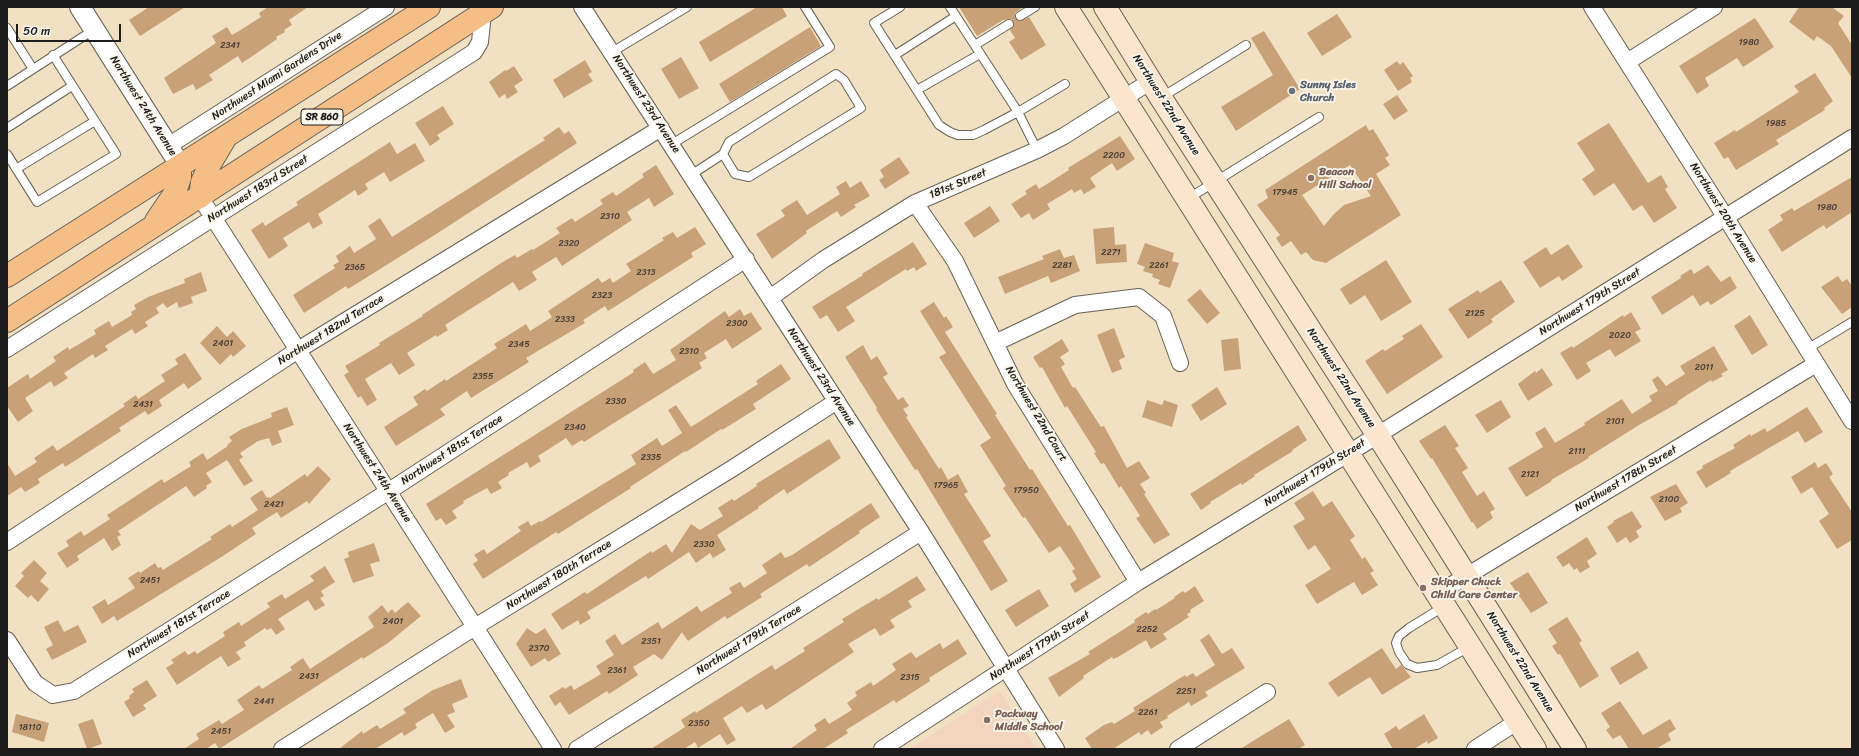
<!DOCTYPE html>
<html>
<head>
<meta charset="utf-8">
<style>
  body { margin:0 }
  #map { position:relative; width:1859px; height:756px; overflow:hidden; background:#f1e1c2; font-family:Sriracha,sans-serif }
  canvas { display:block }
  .frame { position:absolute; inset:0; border:8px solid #1c1c1c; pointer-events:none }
  .scale { position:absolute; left:16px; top:24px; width:105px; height:18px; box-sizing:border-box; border:2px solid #1c1c1c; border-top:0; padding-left:5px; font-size:12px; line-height:14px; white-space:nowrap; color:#1c1c1c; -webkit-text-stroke:3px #fbf7ec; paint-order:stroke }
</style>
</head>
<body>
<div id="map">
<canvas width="1859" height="756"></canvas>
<div class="frame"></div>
<div class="scale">50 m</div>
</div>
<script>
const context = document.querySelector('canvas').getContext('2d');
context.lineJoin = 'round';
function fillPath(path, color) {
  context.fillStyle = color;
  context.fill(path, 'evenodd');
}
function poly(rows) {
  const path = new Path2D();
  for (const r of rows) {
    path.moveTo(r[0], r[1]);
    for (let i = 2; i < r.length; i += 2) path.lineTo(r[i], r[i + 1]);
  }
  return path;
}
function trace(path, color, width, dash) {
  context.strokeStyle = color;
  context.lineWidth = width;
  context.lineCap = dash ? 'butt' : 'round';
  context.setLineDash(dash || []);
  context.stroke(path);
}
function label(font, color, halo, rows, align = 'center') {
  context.font = font + ' Sriracha,sans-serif';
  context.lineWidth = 3.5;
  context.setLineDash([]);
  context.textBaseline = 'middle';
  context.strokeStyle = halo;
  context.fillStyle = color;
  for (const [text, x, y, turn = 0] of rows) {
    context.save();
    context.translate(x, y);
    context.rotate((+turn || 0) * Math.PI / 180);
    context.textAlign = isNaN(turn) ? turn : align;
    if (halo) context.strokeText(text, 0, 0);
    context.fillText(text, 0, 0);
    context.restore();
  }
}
fillPath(poly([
  [1000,691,1037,749,909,749]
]), '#f3d4bf');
fillPath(poly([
  [149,7,185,7,140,36,129,20],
  [268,7,308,7,289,20,292,25,284,30,285,32,276,37,277,39,254,55,242,63,238,56,209,75,213,80,196,90,193,84,173,94,164,78,216,43,212,36,227,27,232,35,239,31,261,17,259,13],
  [757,7,782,7,787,16,710,62,699,42],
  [959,7,1023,7,1015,13,1016,19,1020,21,1029,17,1046,45,1021,60,1009,42,1015,38,1010,30,1014,24,1012,19,1003,20,977,36],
  [1799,7,1832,7,1844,16,1838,23,1852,45,1852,78,1831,46,1817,36,1814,41,1789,22],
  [1337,14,1352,37,1322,56,1307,33],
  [1755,18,1774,47,1743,67,1737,58,1705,78,1709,86,1697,94,1679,66],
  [810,27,821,46,730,102,719,84],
  [1264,31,1300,89,1236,131,1221,107,1273,75,1251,38],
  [681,57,699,88,679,99,661,69],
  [585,60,592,72,588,74,593,81,564,98,553,80],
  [1397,61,1400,65,1403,62,1413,76,1410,78,1412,82,1398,91,1384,70],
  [514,66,523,80,514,86,518,92,507,99,505,94,499,98,489,82,505,70,506,71],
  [1815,73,1833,101,1824,108,1825,110,1776,140,1779,144,1736,170,1728,157,1724,159,1714,143,1735,130,1736,132,1799,92,1794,86],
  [1397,95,1408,111,1394,120,1383,104],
  [443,106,454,124,437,135,440,139,430,146,415,123],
  [1609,123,1648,183,1661,175,1668,187,1665,189,1677,208,1654,223,1642,205,1633,211,1614,183,1594,196,1582,179,1595,170,1577,143],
  [1366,125,1369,131,1373,129,1389,155,1385,158,1390,165,1376,174,1401,215,1326,263,1313,260,1306,252,1301,255,1291,241,1282,247,1276,238,1280,235,1257,205,1268,198,1265,190],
  [1350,165,1371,196,1344,205,1333,215,1324,226,1302,195],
  [559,127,564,134,569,131,577,143,433,236,348,289,346,286,304,313,293,295,335,268,333,265,339,262,336,256,350,246,354,253,376,239,368,226,380,218,392,237,545,140,543,138],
  [1120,136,1135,159,1117,171,1112,163,1090,178,1096,187,1084,194,1081,189,1074,193,1072,189,1047,204,1050,209,1033,220,1029,213,1021,218,1011,204,1027,194,1025,191,1036,184,1039,189,1069,170,1068,168],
  [390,142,397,154,415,143,425,161,390,182,384,172,365,184,368,189,358,196,355,190,318,214,323,223,313,229,309,222,283,238,288,246,269,259,251,230,263,222,265,226,298,205,296,202],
  [899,157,910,173,885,189,879,180,884,177,880,170],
  [656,165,674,194,654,207,649,198,627,212,632,220,562,266,556,257,532,272,537,280,519,291,513,282,445,325,448,330,437,337,436,335,407,353,415,365,399,375,391,363,365,379,377,400,367,406,361,396,358,398,344,375,349,372,345,366,380,345,379,343,423,316,422,315,501,263,515,255,517,258,532,249,533,250,560,233,556,228,572,218,575,222,603,204,600,200,613,192,616,196,644,177,642,174],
  [1852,177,1852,212,1826,229,1824,225,1782,252,1768,230,1783,220,1780,215,1792,208,1794,211],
  [846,181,850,188,861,181,870,196,854,205,856,207,841,217,837,211,806,231,807,233,772,259,756,234,785,216,781,210,797,200,807,215,840,194,836,187],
  [990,206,1000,221,974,238,964,223],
  [695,227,706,244,691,253,693,257,608,311,605,306,583,320,585,323,526,358,529,362,471,398,467,391,440,409,445,415,396,446,384,427,418,405,413,397,425,389,427,391,445,379,446,381,497,348,494,344,526,324,530,331,552,317,548,311,598,278,602,283,610,278,613,283,631,271,626,264,664,240,662,238,673,232,677,238],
  [1114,227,1115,245,1126,244,1127,262,1096,264,1093,229],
  [913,242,927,264,916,271,914,267,907,271,906,269,846,307,855,321,838,332,827,315,820,319,812,307,863,275,862,274,873,267],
  [1145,243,1174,253,1172,261,1179,263,1170,288,1158,284,1160,280,1152,277,1153,274,1143,271,1145,267,1137,264],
  [1568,244,1583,267,1562,281,1559,276,1540,288,1523,262,1546,247,1551,255],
  [1060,249,1064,258,1074,255,1080,271,1051,283,1048,276,1005,294,998,277,1044,259,1042,256],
  [1386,260,1412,302,1381,321,1365,295,1350,305,1340,289],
  [1708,265,1721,282,1730,276,1737,288,1711,305,1708,301,1700,306,1693,295,1662,315,1651,297,1681,278,1680,276,1691,269,1694,274],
  [201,272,207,291,191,297,193,303,179,308,177,302,167,308,163,303,156,308,159,313,145,322,148,326,135,334,132,329,105,346,108,350,95,358,93,354,64,373,68,378,54,387,51,381,25,398,33,411,18,422,7,406,7,388,28,374,30,379,56,361,53,357,68,347,69,350,96,334,94,330,109,321,112,327,132,315,131,312,136,309,134,305,148,297,185,283,184,279],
  [1838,276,1842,282,1847,279,1852,286,1852,307,1842,314,1821,287],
  [1501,280,1515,302,1491,319,1493,322,1468,339,1448,309,1478,290,1480,293],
  [1200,289,1220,313,1207,324,1187,300],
  [934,302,944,318,946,316,953,327,945,332,997,414,995,415,1030,470,1032,469,1068,526,1070,525,1101,577,1075,593,1070,584,1077,579,1072,571,1075,569,1060,546,1049,553,1025,517,1023,518,1003,488,1006,486,980,445,991,438,939,357,946,353,920,311],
  [740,309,744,316,751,312,762,329,732,349,726,339,704,353,707,358,699,363,702,368,614,423,584,442,582,440,572,446,566,438,538,456,541,461,530,468,527,462,508,473,509,475,498,482,502,488,491,494,487,488,463,501,464,503,452,511,457,518,446,525,441,518,436,521,426,504,634,372,633,370,645,362,653,374,676,360,670,350,725,311,729,317],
  [1631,312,1641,329,1635,332,1641,341,1615,357,1610,349,1586,363,1591,371,1577,380,1560,353,1572,346,1573,348,1623,315,1624,317],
  [1750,315,1768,345,1752,355,1734,326],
  [1421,324,1443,357,1387,394,1365,361,1383,349,1385,351,1404,339,1402,336],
  [217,326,227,337,233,331,246,346,233,357,231,354,220,365,200,343],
  [1114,328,1125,357,1119,360,1122,369,1112,373,1097,335],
  [1238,338,1241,369,1224,371,1221,340],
  [1062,339,1069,351,1060,357,1065,364,1061,367,1073,388,1075,387,1101,427,1104,426,1127,468,1139,461,1150,478,1140,484,1146,493,1144,494,1170,535,1154,544,1136,518,1140,516,1121,486,1119,488,1104,463,1101,464,1094,453,1096,452,1067,406,1065,408,1042,367,1040,368,1033,357],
  [863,345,871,360,877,356,888,374,883,377,898,400,903,397,909,406,903,409,908,416,906,417,939,469,941,467,948,480,958,474,968,492,964,494,991,536,983,541,1008,581,991,591,917,469,915,470,882,419,876,409,877,408,845,357],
  [1714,346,1728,370,1721,374,1723,376,1712,382,1711,380,1684,397,1677,402,1678,403,1639,425,1588,457,1589,458,1551,480,1552,481,1526,497,1508,468,1543,447,1535,433,1545,427,1555,443,1585,425,1584,423,1622,399,1632,414,1652,401,1649,396,1658,391,1652,380,1658,376,1666,386,1685,374,1680,366],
  [185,353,202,379,188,389,184,383,159,400,162,406,148,415,145,411,119,428,121,431,65,467,63,463,38,479,40,483,25,492,21,487,7,496,7,463,15,476,37,462,34,458,53,445,57,451,125,406,123,404,136,395,138,399,165,381,161,375,178,364,175,359],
  [781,364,791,379,753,404,756,409,722,430,721,429,686,452,685,451,630,487,631,488,558,534,556,532,483,579,473,564,478,560,474,555,484,549,487,554,521,531,518,527,528,521,531,526,540,521,541,522,636,464,631,455,657,438,662,446,682,433,668,410,676,405,691,427,758,384,756,381],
  [1542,368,1553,385,1528,401,1518,384,1535,371,1536,373],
  [1217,387,1227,404,1201,421,1191,405],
  [1147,400,1162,405,1164,400,1178,405,1172,427,1142,417],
  [1501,400,1511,417,1487,433,1475,415],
  [287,407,294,425,278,431,282,442,272,446,269,438,258,441,240,453,243,457,239,460,253,481,244,486,227,460,206,473,212,482,206,486,207,488,194,497,186,486,118,531,121,535,117,537,121,545,112,551,104,538,77,556,79,560,67,568,57,553,69,546,66,541,81,531,84,536,110,519,107,515,162,479,164,483,191,466,189,462,203,453,207,460,228,446,227,445,232,441,229,437,242,429,272,417,271,413],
  [1807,407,1823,432,1805,443,1798,431,1730,471,1731,473,1706,488,1696,472,1703,468,1702,466,1735,448,1733,445,1750,434,1751,436,1765,428,1767,432],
  [1298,425,1307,440,1292,450,1293,451,1254,475,1255,476,1242,485,1241,483,1210,502,1211,503,1201,510,1190,494],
  [1445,425,1459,446,1455,448,1468,468,1462,472,1477,496,1484,491,1495,509,1490,512,1493,518,1477,529,1473,522,1472,523,1432,458,1431,459,1419,441],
  [829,439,841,458,787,494,784,489,758,507,759,508,717,535,726,550,713,558,710,553,696,563,689,552,648,579,646,576,587,612,591,618,580,625,578,620,562,630,551,614,585,592,587,594,651,551,652,553,666,544,672,553,691,524,700,530,723,516,718,508,732,499,734,501,757,486,756,484],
  [1815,462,1818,468,1826,463,1833,474,1829,477,1852,512,1852,540,1837,549,1819,521,1829,514,1812,487,1801,494,1791,477],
  [318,466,331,479,309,504,307,501,281,518,277,512,252,528,256,534,223,556,117,621,114,616,102,624,92,607,105,599,108,605,135,588,128,578,139,571,140,573,155,563,158,568,161,567,163,570,212,539,210,537,230,524,232,527,258,510,250,498,262,490,267,498,269,497,270,498,305,474,307,477],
  [1676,484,1688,503,1680,508,1682,512,1665,521,1650,497],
  [1313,491,1323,507,1332,501,1355,536,1350,540,1362,559,1365,557,1374,571,1370,573,1378,585,1362,595,1354,582,1317,604,1305,585,1331,569,1315,545,1308,550,1293,526,1305,519,1294,503],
  [871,503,880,517,859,531,860,533,809,567,807,564,760,594,762,597,727,619,725,616,688,641,682,632,662,660,654,654,633,667,638,675,609,694,607,691,569,715,560,702,555,706,549,696,563,687,565,689,571,685,574,690,601,674,596,666,614,655,605,641,615,634,622,645,658,622,662,629,697,606,701,612,732,593,729,588,740,582,744,588,767,573,762,565,781,552,785,558,792,555],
  [1632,511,1642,527,1636,531,1639,537,1630,543,1626,537,1617,543,1607,527,1614,522,1613,521],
  [1587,537,1597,554,1587,561,1590,567,1580,573,1577,568,1574,570,1569,563,1563,567,1556,557],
  [374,543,380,561,370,564,374,576,353,583,344,559,349,557,348,552],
  [34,560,47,573,40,581,49,589,38,602,31,595,28,598,15,586,24,576,21,573],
  [325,566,335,582,321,591,324,596,320,598,325,605,315,611,308,600,278,619,285,629,276,635,271,628,267,630,265,628,244,642,246,646,236,652,241,659,228,667,221,656,177,685,166,668,174,663,171,660,185,651,188,655,195,651,197,654,225,636,223,632,239,622,241,626,270,607,267,603,282,594,285,599,314,581,310,576],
  [1528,572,1548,603,1531,613,1510,583],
  [917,576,926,590,908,601,912,607,890,620,895,627,880,636,875,628,848,644,854,652,766,710,762,704,747,713,742,706,723,718,736,740,727,745,720,734,698,748,695,742,684,749,651,749,685,727,681,720,695,711,696,713,772,665,775,670,805,651,803,648,844,622,842,619,877,598,878,600],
  [1195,586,1204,601,1190,610,1191,612,1187,614,1189,617,1163,634,1167,639,1151,649,1146,640,1118,657,1113,659,1112,657,1083,676,1084,678,1059,697,1048,678,1090,654,1088,652,1135,622,1134,620,1146,612,1148,614,1155,609,1156,610,1175,598,1174,597,1183,591,1185,593],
  [1039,589,1049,606,1016,627,1005,610],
  [408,602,421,616,388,643,363,659,362,657,219,749,215,743,206,749,184,749,199,739,196,734,219,720,222,724,244,710,237,700,259,685,262,689,292,670,290,667,303,658,310,669,374,627,368,617,382,605,388,613,392,609,395,613],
  [1567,617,1582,641,1579,643,1599,676,1580,688,1560,654,1558,655,1552,646,1557,643,1548,629],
  [58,620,64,632,78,625,87,642,52,660,46,649,53,645,44,627],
  [527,628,536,634,545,628,561,654,548,662,545,658,531,667,516,644],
  [1209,634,1222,654,1232,648,1245,668,1205,692,1208,696,1191,706,1189,702,1167,716,1168,718,1160,722,1163,727,1151,735,1148,730,1141,735,1139,732,1113,749,1092,749,1085,738,1104,725,1112,722,1114,724,1135,711,1133,708,1185,675,1186,677,1193,673,1196,677,1215,665,1200,640],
  [958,639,967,654,929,678,930,681,896,703,894,700,846,730,848,733,823,749,790,749,817,730,814,725,825,718,829,724,852,710,847,703,857,696,855,692,871,682,873,686,896,670,892,664,911,652,916,658,940,643,943,649],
  [1382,648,1396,669,1401,665,1411,677,1382,695,1370,677,1338,697,1328,683],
  [1638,651,1648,668,1620,685,1610,668],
  [461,679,468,697,452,704,455,712,447,715,455,727,445,733,433,713,415,724,417,728,404,736,402,732,375,749,339,749,362,731,363,734,377,725,380,729,406,713,403,709,433,690],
  [147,680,157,696,143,705,146,709,133,717,124,702,130,698,129,696,134,692,132,689],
  [1620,701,1643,735,1670,719,1676,729,1668,734,1671,740,1656,749,1629,749,1620,735,1613,739,1606,730,1610,727,1601,713],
  [16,714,49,723,44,742,12,732],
  [1424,714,1438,738,1428,744,1427,741,1414,749,1393,749,1384,734,1396,726,1399,730],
  [93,719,102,744,87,749,78,724],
  [1289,719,1305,745,1298,749,1240,749]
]), '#c8a178');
const service = poly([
  [900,7,874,23,939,125,950,132,958,135,973,135,984,130,1018,112,1065,84],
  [950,7,1018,112,1037,150],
  [1020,16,1035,7],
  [7,28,33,69],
  [975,45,1009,24],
  [612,52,687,7],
  [895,55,956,16],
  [7,86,95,29],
  [917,90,980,54],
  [1162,97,1246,45],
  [7,128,72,86],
  [672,144,830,47,805,7],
  [7,154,37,202,116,154,53,55],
  [16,169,95,121],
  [691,175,723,154,729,142,836,74,844,80,861,108,749,177,735,174,723,154],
  [1189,198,1319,117],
  [1807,349,1852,322],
  [1443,607,1409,628,1399,636,1396,643,1399,652,1407,664,1417,668,1437,665,1469,647]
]);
const minor = poly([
  [582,7,921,532,1056,749],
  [1592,7,1726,218,1852,421],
  [1627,62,1714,7],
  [168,146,386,7],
  [200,197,553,749],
  [915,203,955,261,1015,384,1138,582],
  [770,298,823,260,915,203,1037,150,1064,136,1151,81],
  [995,343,1075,305,1139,297,1163,316,1180,363],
  [7,349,474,52,480,42,483,13],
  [7,542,298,350,661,128],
  [1437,594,1816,364],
  [7,640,35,683,53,695,74,691,389,491,746,259],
  [282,749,475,627,733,468,837,401],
  [577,749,921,532],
  [882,749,1138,582,1349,453,1852,138],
  [1178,749,1267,692],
  [1475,749,1518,721]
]);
const tertiary = poly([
  [80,7,180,165]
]);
const secondary = poly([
  [1066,7,1535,749],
  [1105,7,1161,98,1377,434,1575,749]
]);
const primary = poly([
  [200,197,202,182,210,164,226,137],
  [156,221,175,193,180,177,180,165],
  [7,276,429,7],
  [7,321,492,7]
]);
trace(service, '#676156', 10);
trace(minor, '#676156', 18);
trace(tertiary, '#676156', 22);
trace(secondary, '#676156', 24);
trace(primary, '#676156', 24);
trace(service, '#fff', 8);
trace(minor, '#fff', 16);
trace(tertiary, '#fff', 20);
trace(secondary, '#fbe5cf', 22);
trace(primary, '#f6be87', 22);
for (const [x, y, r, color] of [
  [1292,91,4,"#6b7280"],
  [1311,178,4,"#8d6e63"],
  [1423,588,4,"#8d6e63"],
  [987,720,4,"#8d6e63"]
]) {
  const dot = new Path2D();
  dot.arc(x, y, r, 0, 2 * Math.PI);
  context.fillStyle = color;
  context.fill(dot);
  trace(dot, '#fbf7ec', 1.5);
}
label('9px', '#473d33', null, [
  ["1980",1749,43],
  ["2341",230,46],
  ["1985",1776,124],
  ["2200",1114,156],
  ["17945",1285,193],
  ["1980",1827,208],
  ["2310",610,217],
  ["2320",569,244],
  ["2271",1111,253],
  ["2281",1062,266],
  ["2261",1159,266],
  ["2365",355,268],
  ["2313",646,273],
  ["2323",602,296],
  ["2125",1475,314],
  ["2333",565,320],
  ["2300",737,324],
  ["2020",1620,336],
  ["2401",223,344],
  ["2345",519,345],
  ["2310",689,352],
  ["2011",1704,368],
  ["2355",483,377],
  ["2330",616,402],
  ["2431",143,405],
  ["2101",1615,422],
  ["2340",575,428],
  ["2111",1577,452],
  ["2335",651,458],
  ["2121",1530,475],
  ["17965",946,486],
  ["17950",1026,491],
  ["2100",1669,500],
  ["2421",274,505],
  ["2330",704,545],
  ["2451",150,581],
  ["2401",393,622],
  ["2252",1147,630],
  ["2351",651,642],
  ["2370",539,649],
  ["2361",617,671],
  ["2431",309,677],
  ["2315",910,678],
  ["2251",1186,692],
  ["2441",264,702],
  ["2261",1148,713],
  ["2350",699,724],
  ["18110",30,728],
  ["2451",221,732]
]);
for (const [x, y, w] of [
  [322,117,42]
]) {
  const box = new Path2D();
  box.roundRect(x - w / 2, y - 8, w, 16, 3);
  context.fillStyle = '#fbf7ec';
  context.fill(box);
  trace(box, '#1c1c1c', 1);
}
label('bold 10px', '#1c1c1c', null, [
  ["SR 860",322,117]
]);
label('11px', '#1c1c1c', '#fbf7ec', [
  ["Northwest Miami Gardens Drive",277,76,-33],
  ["Northwest 23rd Avenue",646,104,57],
  ["Northwest 22nd Avenue",1166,105,58],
  ["Northwest 24th Avenue",143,106,58],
  ["181st Street",958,184,-23],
  ["Northwest 183rd Street",258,189,-32],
  ["Northwest 20th Avenue",1723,213,58],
  ["Northwest 179th Street",1590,302,-32],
  ["Northwest 182nd Terrace",331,330,-32],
  ["Northwest 23rd Avenue",821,377,57],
  ["Northwest 22nd Avenue",1341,378,57],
  ["Northwest 22nd Court",1036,414,59],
  ["Northwest 181st Terrace",452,450,-33],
  ["Northwest 24th Avenue",377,473,57],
  ["Northwest 179th Street",1315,473,-32],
  ["Northwest 178th Street",1626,479,-31],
  ["Northwest 180th Terrace",559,575,-32],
  ["Northwest 181st Terrace",179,624,-32],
  ["Northwest 179th Terrace",749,640,-32],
  ["Northwest 179th Street",1040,646,-33],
  ["Northwest 22nd Avenue",1520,662,58]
]);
label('bold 11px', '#5b616d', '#fbf7ec', [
  ["Sunny Isles",1300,85],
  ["Church",1300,98]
], 'left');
label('bold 11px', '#785e54', '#fbf7ec', [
  ["Beacon",1319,172],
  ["Hill School",1319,185],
  ["Skipper Chuck",1431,582],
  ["Child Care Center",1431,595],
  ["Packway",995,714],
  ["Middle School",995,727]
], 'left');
</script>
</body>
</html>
